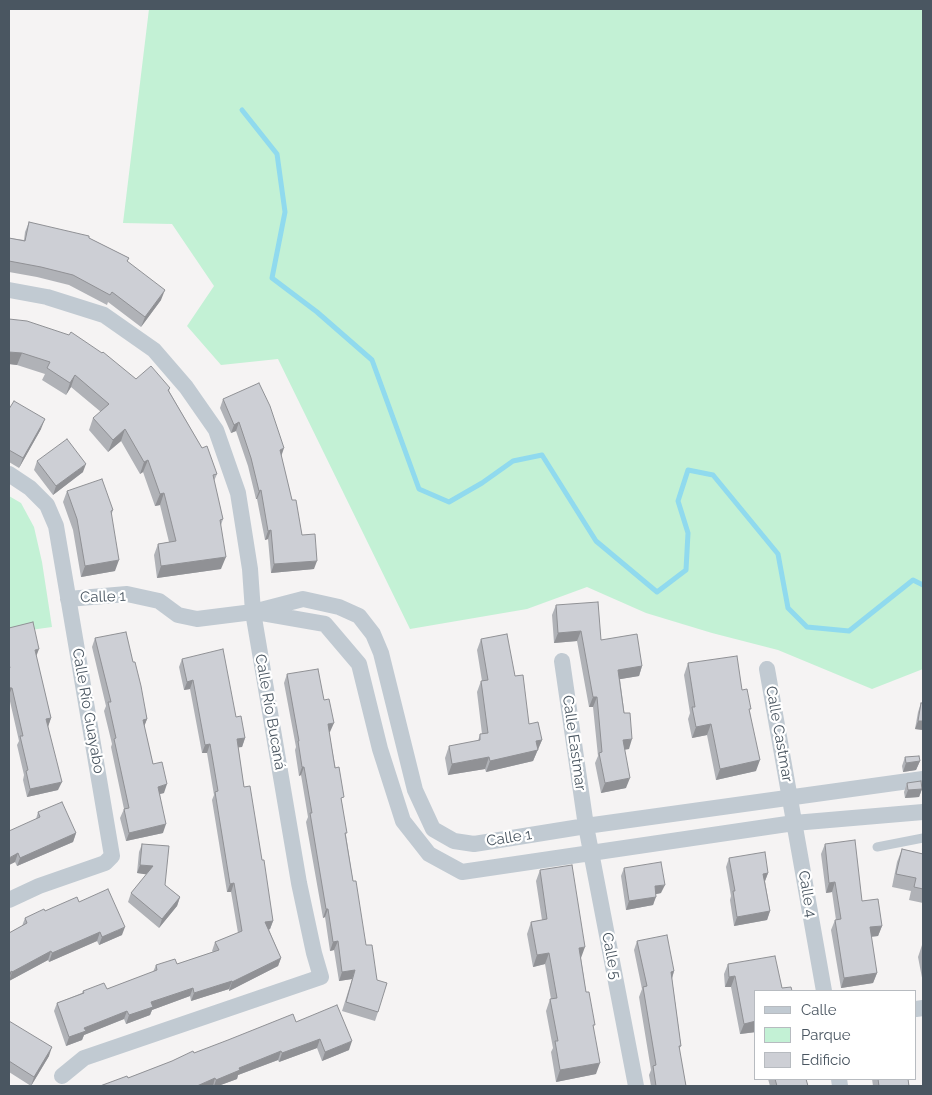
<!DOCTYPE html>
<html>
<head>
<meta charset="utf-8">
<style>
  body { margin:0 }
  #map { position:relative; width:932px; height:1095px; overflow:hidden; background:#f5f3f3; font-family:Raleway,sans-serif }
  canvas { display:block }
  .frame { position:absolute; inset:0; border:10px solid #4a5661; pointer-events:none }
  .legend { position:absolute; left:754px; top:990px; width:162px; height:90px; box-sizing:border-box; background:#fff; border:1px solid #b7bbc0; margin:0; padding:6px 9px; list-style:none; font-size:15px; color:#4a5661 }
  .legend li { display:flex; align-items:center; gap:10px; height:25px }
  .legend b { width:25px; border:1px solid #b7bbc0 }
</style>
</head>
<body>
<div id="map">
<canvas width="932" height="1095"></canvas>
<div class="frame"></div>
<ul class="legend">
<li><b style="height:6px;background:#c1cad2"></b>Calle</li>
<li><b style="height:14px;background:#c3f1d5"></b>Parque</li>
<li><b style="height:14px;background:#cdcfd5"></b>Edificio</li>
</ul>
</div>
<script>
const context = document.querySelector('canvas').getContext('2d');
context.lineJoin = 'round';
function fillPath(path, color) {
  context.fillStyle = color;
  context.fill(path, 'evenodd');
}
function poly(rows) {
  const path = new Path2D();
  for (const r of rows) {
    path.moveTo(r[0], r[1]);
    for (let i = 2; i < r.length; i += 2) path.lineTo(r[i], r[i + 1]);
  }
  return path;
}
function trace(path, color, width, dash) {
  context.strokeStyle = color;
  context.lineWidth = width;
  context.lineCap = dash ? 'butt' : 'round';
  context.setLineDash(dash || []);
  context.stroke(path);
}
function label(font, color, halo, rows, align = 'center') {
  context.font = font + ' Raleway,sans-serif';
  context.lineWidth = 4.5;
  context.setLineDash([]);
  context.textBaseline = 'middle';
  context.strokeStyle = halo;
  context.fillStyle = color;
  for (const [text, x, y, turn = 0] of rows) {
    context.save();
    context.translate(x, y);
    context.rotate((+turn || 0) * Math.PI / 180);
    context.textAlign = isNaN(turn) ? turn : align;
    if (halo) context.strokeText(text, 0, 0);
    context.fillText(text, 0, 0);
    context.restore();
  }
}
fillPath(poly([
  [149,9,923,9,923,669,872,689,778,650,712,633,646,613,587,587,527,609,410,629,278,359,221,365,187,326,214,286,172,224,123,223],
  [9,496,21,503,34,527,42,562,52,627,9,633]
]), '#c3f1d5');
trace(poly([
  [242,110,277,154,285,212,272,278,317,312,372,360,419,489,449,502,482,483,513,461,542,455,596,541,657,592,686,570,688,533,678,501,688,470,713,475,778,554,788,608,807,627,849,631,913,580,923,585]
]), '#90daee', 5);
trace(poly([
  [877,847,923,838]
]), '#c1cad2', 9);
trace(poly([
  [9,290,47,297,104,315,154,350,186,387,216,430,238,493,250,569,253,612,299,883,314,953,321,977,84,1058,62,1076],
  [9,474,30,488,47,505,56,526,112,856,105,863,39,886,9,900],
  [68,599,127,594,159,601,178,615,197,619,253,612,303,599,339,607,359,616,373,634,381,653,415,790,433,829,454,841,474,844,493,841,586,826,923,779],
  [262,613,325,624,359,664,380,749,403,821,429,854,462,872,794,823,923,812],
  [562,661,586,826,636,1086],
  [767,669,824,991],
  [916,1009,923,1008],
  [839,1079,840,1086]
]), '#c1cad2', 16);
fillPath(poly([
  [29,222,89,238,129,258,127,262,161,300,141,327,108,302,107,305,69,285,37,277,9,272,9,238,24,240,25,232],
  [9,319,136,379,170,388,169,391,217,474,214,481,223,519,221,525,221,569,157,578,154,555,158,544,169,542,160,505,155,506,143,472,140,474,121,441,108,452,89,430,93,418,101,412,71,387,66,395,42,380,45,374,17,365,9,364],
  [223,399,281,456,292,500,302,535,314,569,271,573,268,539,265,540,257,499,256,499,248,466,236,431,231,433,220,408],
  [9,409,41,429,19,468,9,462],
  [37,461,83,472,53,495,34,470],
  [67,491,113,510,111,516,115,571,81,577,73,530,63,502],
  [556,605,601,640,642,666,639,676,620,679,629,749,624,750,626,788,601,793,595,763,598,756,593,707,589,707,577,641,554,643,552,615],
  [9,628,36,656,51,718,48,726,58,790,27,797,23,780,24,775,17,745,19,741,9,697],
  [95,638,133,662,147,719,144,726,153,764,164,793,160,794,163,833,126,841,120,818,124,809,111,747,112,744,104,711,106,706,92,647],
  [481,639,515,676,529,724,542,740,533,761,486,772,485,769,448,775,445,758,449,746,478,741,480,734,482,734,477,692,481,681,482,681,477,650],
  [182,659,236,717,245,738,242,747,238,747,244,787,262,860,273,921,270,929,269,930,281,958,278,966,229,991,229,989,191,1001,190,996,152,1010,150,1015,126,1024,124,1019,84,1035,82,1040,66,1046,54,1011,57,1003,82,993,83,991,107,989,153,972,156,965,177,964,213,952,212,951,215,942,238,933,231,892,227,892,212,800,214,795,207,753,202,753,190,689,184,690,179,667],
  [688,663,742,690,750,712,756,771,716,780,707,735,692,738,688,719,690,713,684,675],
  [287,674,324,700,330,732,329,732,342,803,346,835,353,881,378,1012,375,1021,342,1011,352,979,339,981,334,950,330,951,325,917,323,918,306,822,308,817,301,775,299,776,295,750,296,747,284,683],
  [921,703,923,703,923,730,915,729,918,712],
  [905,757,920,761,916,770,903,772,902,766],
  [907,783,922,789,919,797,905,798,904,792],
  [38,812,76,833,73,842,17,866,15,862,9,865,36,819],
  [142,844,165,885,180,897,177,906,159,928,128,902,131,893,147,874,137,873,139,852],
  [825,844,862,901,882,926,878,936,871,937,877,973,873,983,841,988,831,930,835,920,836,920,832,892,826,893,821,854],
  [902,849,923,854,923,903,909,900,911,891,892,887,897,862],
  [729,858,768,873,765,881,770,911,767,920,734,926,730,900,731,896,726,867],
  [624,868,661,893,656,894,653,905,626,910,621,876],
  [540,870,581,958,586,992,594,1029,596,1074,556,1082,551,1052,553,1048,546,1011,550,999,551,999,545,964,533,967,527,934,531,922,542,920,536,881],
  [79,902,122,935,99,945,97,941,49,962,48,960,9,981,9,933,22,926,25,918,45,911],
  [637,941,674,971,672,979,681,1046,679,1049,686,1086,651,1086,649,1075,651,1070,639,997,642,989,634,950],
  [922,945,923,945,923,983,918,957],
  [728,964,782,988,756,991,756,1032,740,1034,731,987,725,987,724,974],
  [9,1021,49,1056,31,1086,9,1072],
  [296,1022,349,1050,322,1061,317,1048,279,1062,278,1060,238,1075,237,1079,218,1086,100,1086,128,1078,194,1053],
  [768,1079,806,1079,808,1086,770,1086],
  [872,1079,908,1079,909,1086,873,1086]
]), '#b0b2b7');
fillPath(poly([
  [165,290,161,300,141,327,145,317],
  [9,352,22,353,17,365,9,364],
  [75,375,71,387,66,395,70,383],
  [45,419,41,429,19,468,23,458],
  [239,422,236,431,231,433,234,425],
  [125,429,121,441,108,452,113,440],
  [284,448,281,457,280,450],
  [148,460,143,472,140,474,144,462],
  [86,464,83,472,53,495,56,486],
  [261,490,257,499,256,499,259,491],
  [164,493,160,505,155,506,160,494],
  [271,530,268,539,265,540,268,531],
  [226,557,221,569,157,578,161,566],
  [119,560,115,571,81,577,85,566],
  [317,561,314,569,271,573,274,564],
  [581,631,577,641,554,643,558,633],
  [39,649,36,657,35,650],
  [642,666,639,676,615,680,618,670],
  [193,680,190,689,184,690,187,682],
  [10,688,12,688,9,695,9,690],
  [593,697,597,697,593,707,589,707],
  [51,718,48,727,46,719],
  [147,719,144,727,143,720],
  [918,721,923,721,923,730,915,729],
  [334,723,330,732,325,733,328,724],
  [711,724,707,735,692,738,696,727],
  [245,738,242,747,234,748,237,739],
  [632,739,629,749,619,750,623,740],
  [542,740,533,761,486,772,490,761,536,741],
  [210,744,207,753,202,753,205,745],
  [489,757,485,769,448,775,452,764],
  [760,760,756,771,716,780,720,769],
  [920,761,916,770,903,772,906,763],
  [302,767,304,767,301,775,299,776],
  [630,778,626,788,601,793,605,783],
  [62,782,58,790,27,797,30,789],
  [167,784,164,793,155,795,158,787],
  [922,789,919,797,905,798,908,790],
  [166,824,163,833,126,841,129,833],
  [76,833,73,842,17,866,20,858],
  [18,853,15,862,9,865,9,858],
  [140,865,153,866,150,875,137,873],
  [768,873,765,881,760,882,763,874],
  [835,882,832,892,826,893,829,883],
  [234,883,231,892,227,892,230,884],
  [665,885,661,893,652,895,655,886],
  [180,897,177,906,159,928,162,919],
  [656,897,653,905,626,910,629,901],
  [326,909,328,909,325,917,323,918],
  [770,911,767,920,734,926,737,917],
  [273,921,270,929,262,931,265,922],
  [882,926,878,936,866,937,870,927],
  [125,927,122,935,99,945,102,937],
  [100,932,97,941,49,962,52,953],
  [338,941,334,950,330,951,333,942],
  [585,947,581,958,574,959,579,948],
  [51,951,48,960,9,981,12,972],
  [549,953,545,964,533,967,537,955],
  [281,958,278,966,229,991,232,982],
  [355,970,352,979,339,981,342,972],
  [12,971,9,979,9,973],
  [674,971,671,981,671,972],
  [877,973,873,983,841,988,844,978],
  [735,976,731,987,725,987,729,977],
  [232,981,229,989,191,1001,194,993],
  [193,988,190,996,152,1010,150,1015,126,1024,129,1015,151,1002],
  [127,1011,124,1019,84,1035,82,1040,66,1046,69,1037,84,1028],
  [756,1021,756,1032,740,1034,744,1024],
  [320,1039,317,1048,279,1062,282,1053],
  [352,1041,349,1050,322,1061,325,1052],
  [52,1047,49,1056,31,1086,34,1077],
  [281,1051,278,1060,238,1075,237,1079,218,1086,214,1086,216,1080,239,1068],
  [600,1063,596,1074,556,1082,560,1070],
  [215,1078,213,1086,197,1086]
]), '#909195');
const building = poly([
  [29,222,89,236,89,238,129,258,127,261,165,290,145,317,112,292,110,295,73,275,41,267,9,261,9,238,25,241,29,222],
  [9,319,27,321,69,335,71,332,102,353,103,352,136,379,151,366,170,388,168,390,202,448,207,446,217,474,213,475,223,519,220,520,226,557,161,566,158,544,176,541,164,493,160,494,148,460,144,462,125,429,113,440,93,418,109,404,75,375,70,383,47,368,50,362,22,353,9,352,9,319],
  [259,383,270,406,284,448,280,450,292,500,296,500,302,535,315,534,317,561,274,564,271,530,268,531,261,490,259,491,251,458,239,422,234,425,223,399,259,383],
  [14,401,45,419,23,458,9,450,9,409,14,401],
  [67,439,86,464,56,486,37,461,67,439],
  [102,479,113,510,111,511,119,560,85,566,77,519,67,491,102,479],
  [598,602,601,640,637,634,642,666,618,670,624,713,630,713,632,739,623,740,630,778,605,783,599,753,602,752,597,697,593,697,581,631,558,633,556,605,598,602],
  [33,622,39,649,35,650,51,718,46,719,62,782,30,789,26,771,28,770,20,736,23,736,12,688,10,688,9,685,9,668,10,668,9,664,9,628,33,622],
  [126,632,133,662,135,662,141,686,147,719,143,720,153,764,162,762,167,784,158,787,166,824,129,833,124,809,129,808,114,739,116,738,108,702,111,702,95,638,126,632],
  [507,634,515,676,523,675,529,724,538,722,542,740,536,741,538,750,490,761,489,757,452,764,449,746,480,740,480,734,488,733,481,681,488,680,481,639,507,634],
  [223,649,236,717,241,716,245,738,237,739,244,787,250,786,262,860,264,860,273,921,265,922,281,958,232,982,232,981,194,993,193,988,151,1002,153,1007,129,1015,127,1011,84,1028,86,1031,69,1037,57,1003,84,993,83,991,104,983,107,989,157,970,156,965,175,959,177,964,219,950,215,942,242,931,234,883,230,884,215,792,218,791,210,744,205,745,193,680,187,682,182,659,223,649],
  [737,656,742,690,747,689,751,709,749,709,760,760,720,769,711,724,696,727,692,707,695,707,688,663,737,656],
  [318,669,324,700,329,699,334,723,328,724,335,768,339,767,344,797,341,798,347,833,345,833,353,881,356,881,366,945,372,945,377,980,387,983,378,1012,346,1002,355,970,342,972,338,941,333,942,328,909,326,909,310,813,312,813,304,767,302,767,298,741,299,741,287,674,318,669],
  [921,703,923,703,923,721,918,721,921,703],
  [919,756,920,761,906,763,905,757,919,756],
  [921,781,922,789,908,790,907,783,921,781],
  [62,802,76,833,20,858,18,853,9,858,9,831,40,817,38,812,62,802],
  [855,840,862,901,878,899,882,926,870,927,877,973,844,978,835,920,841,919,835,882,829,883,825,844,855,840],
  [142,844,169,846,165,885,180,897,162,919,131,893,153,866,140,865,142,844],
  [902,849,923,854,923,889,914,887,916,878,896,874,902,849],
  [765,852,768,873,763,874,770,911,737,917,733,891,735,891,729,858,765,852],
  [661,862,665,885,655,886,656,897,629,901,624,868,661,862],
  [572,865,585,947,579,948,586,992,589,992,595,1025,593,1025,600,1063,560,1070,555,1041,558,1041,550,999,557,998,549,953,537,955,531,922,547,919,540,870,572,865],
  [108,889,125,927,102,937,100,932,52,953,51,951,12,972,12,971,9,973,9,933,27,923,25,918,44,909,45,911,77,897,79,902,108,889],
  [667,935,674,971,671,972,681,1046,679,1046,686,1086,656,1086,653,1066,656,1065,643,987,647,986,637,941,667,935],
  [775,956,782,988,791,987,792,991,756,991,756,1021,744,1024,735,976,729,977,728,964,775,956],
  [337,1005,352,1041,325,1052,320,1039,282,1053,281,1051,239,1068,240,1070,216,1080,215,1078,197,1086,100,1086,127,1076,128,1078,172,1061,193,1051,194,1053,228,1040,293,1014,296,1022,337,1005],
  [9,1021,52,1047,34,1077,9,1061,9,1021],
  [775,1079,806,1079,808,1086,777,1086,775,1079],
  [878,1079,908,1079,909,1086,879,1086,878,1079]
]);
fillPath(building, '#cdcfd5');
trace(building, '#909195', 1);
label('15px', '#4a5661', '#fff', [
  ["Calle 1",103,597,-2],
  ["Calle Río Guayabo",88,711,80],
  ["Calle Río Bucaná",270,712,80],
  ["Calle Castmar",779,734,80],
  ["Calle Eastmar",574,743,82],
  ["Calle 1",509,838,-9],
  ["Calle 4",807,894,80],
  ["Calle 5",611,956,79]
]);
</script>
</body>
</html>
